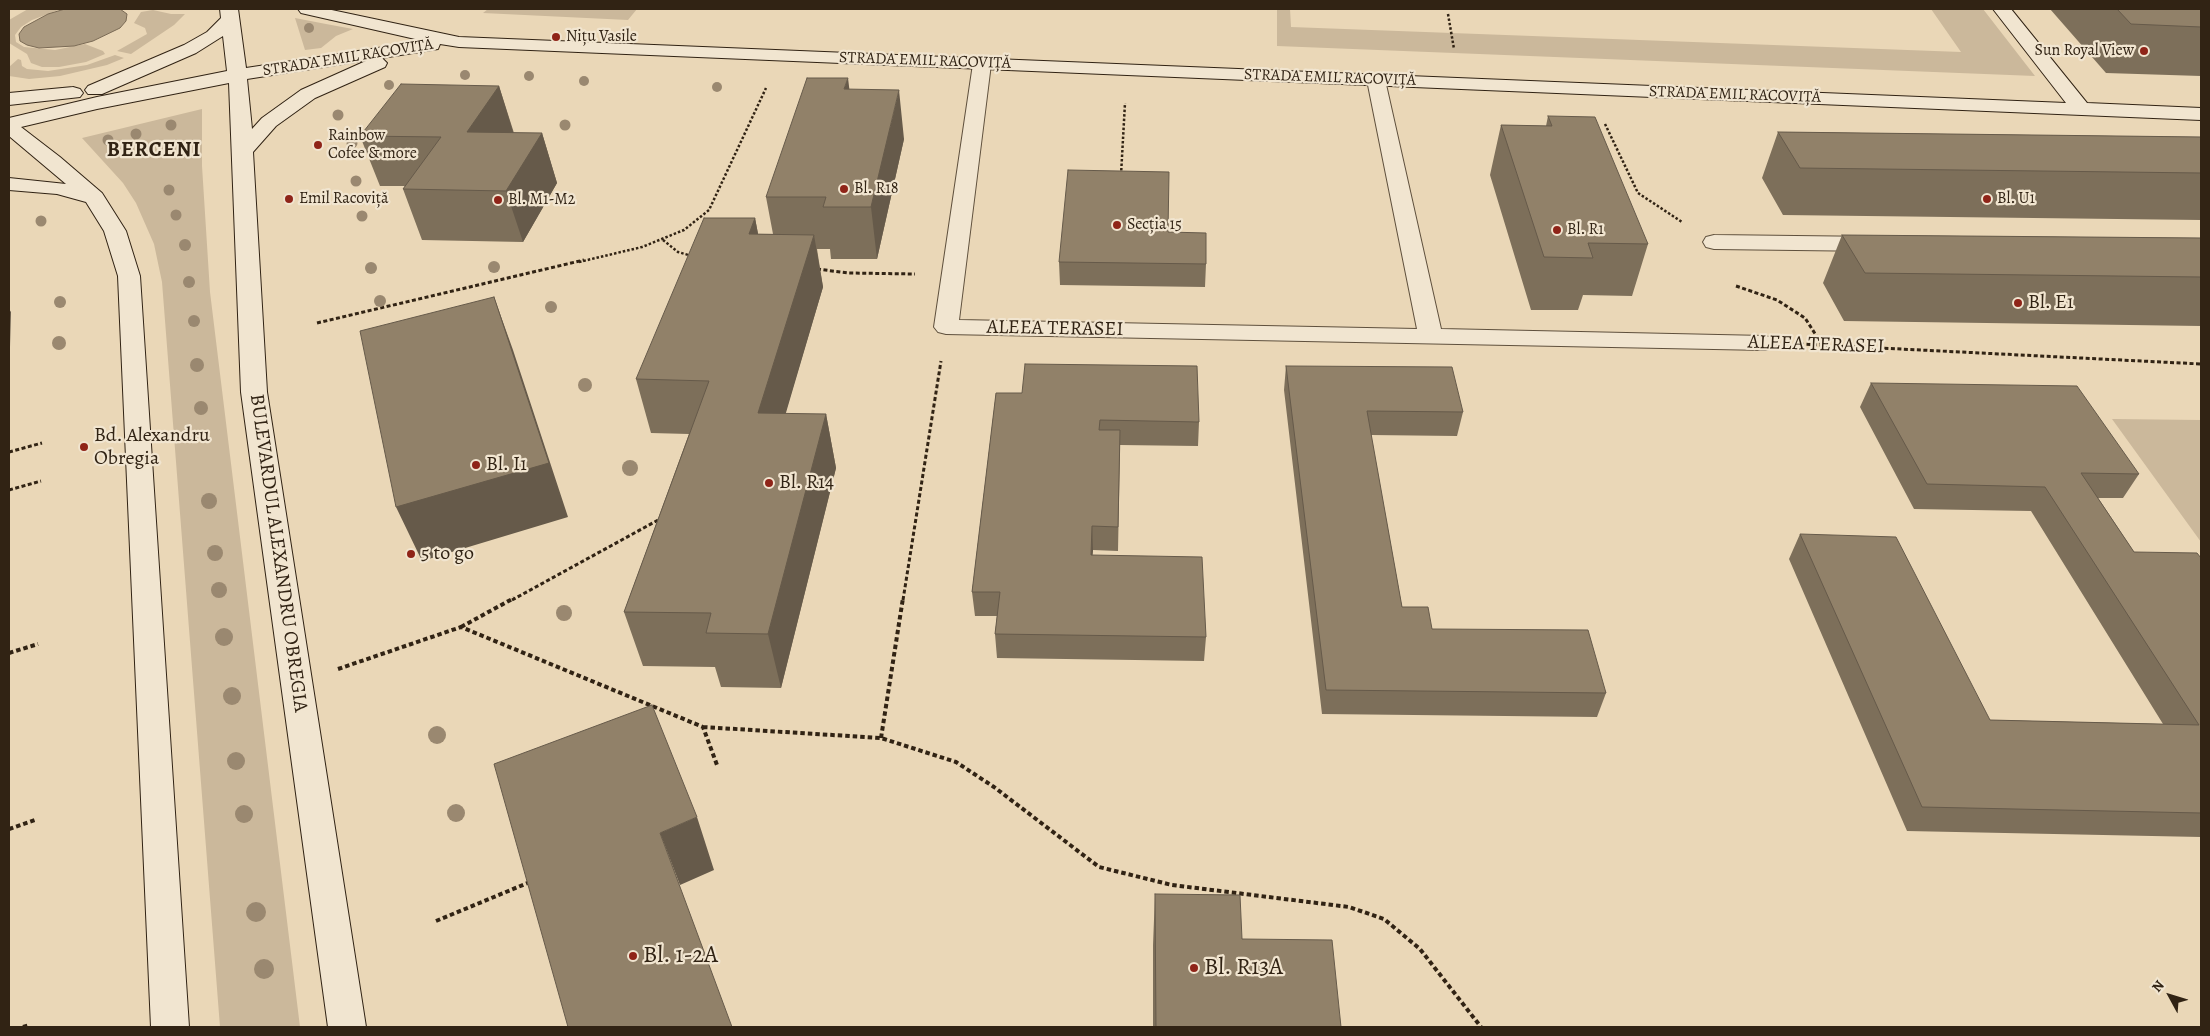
<!DOCTYPE html>
<html>
<head>
<meta charset="utf-8">
<style>
  body { margin:0 }
  #map { position:relative; width:2210px; height:1036px; overflow:hidden; background:#ead7b7; font-family:Alegreya,serif }
  canvas { display:block }
  .frame { position:absolute; inset:0; border:10px solid #312314; pointer-events:none }
  .north { position:absolute; left:2145px; top:971px; width:50px; height:50px; -webkit-text-stroke:4px #f1e5d0; paint-order:stroke; rotate:309deg; font-size:14px; font-weight:700; line-height:20px; text-align:center; color:#312314 }
  .north::after { content:''; display:block; margin:auto; width:18px; height:22px; background:#312314; clip-path:polygon(50% 0,100% 100%,50% 72%,0 100%) }
</style>
</head>
<body>
<div id="map">
<canvas width="2210" height="1036"></canvas>
<div class="frame"></div>
<div class="north">N</div>
</div>
<script>
const context = document.querySelector('canvas').getContext('2d');
context.lineJoin = 'round';
function fillPath(path, color) {
  context.fillStyle = color;
  context.fill(path, 'evenodd');
}
function poly(rows) {
  const path = new Path2D();
  for (const r of rows) {
    path.moveTo(r[0], r[1]);
    for (let i = 2; i < r.length; i += 2) path.lineTo(r[i], r[i + 1]);
  }
  return path;
}
function trace(path, color, width, dash) {
  context.strokeStyle = color;
  context.lineWidth = width;
  context.lineCap = dash ? 'butt' : 'round';
  context.setLineDash(dash || []);
  context.stroke(path);
}
function label(font, color, halo, rows, align = 'center') {
  context.font = font + ' Alegreya,serif';
  context.lineWidth = 4.5;
  context.setLineDash([]);
  context.textBaseline = 'middle';
  context.strokeStyle = halo;
  context.fillStyle = color;
  for (const [text, x, y, turn = 0] of rows) {
    context.save();
    context.translate(x, y);
    context.rotate((+turn || 0) * Math.PI / 180);
    context.textAlign = isNaN(turn) ? turn : align;
    if (halo) context.strokeText(text, 0, 0);
    context.fillText(text, 0, 0);
    context.restore();
  }
}
fillPath(poly([
  [28,9,61,9,32,20,21,27,15,35,16,42,24,47,55,50,85,44,103,51,105,54,86,62,59,67,42,67,31,63,27,54,9,43,9,20],
  [488,9,637,9,628,20,483,13],
  [1277,9,1290,9,1291,27,1961,52,1931,9,1983,9,2035,76,1277,46],
  [153,10,171,14,185,14,174,25,131,54,117,51,147,34,145,28,134,23,141,12],
  [295,18,326,24,353,29,336,36,321,48,305,50],
  [115,55,124,58,107,65,60,76,29,79,9,76,9,67,18,59,21,60,22,66,27,69,48,71,87,65],
  [202,109,202,166,210,292,300,1027,220,1027,162,282,154,244,136,203,123,183,82,138],
  [2112,419,2201,420,2201,542]
]), '#cbb89b');
const water = poly([
  [65,9,120,9,127,14,126,21,120,28,93,41,74,46,39,48,27,45,20,41,19,34,24,27,48,14,65,9]
]);
fillPath(water, '#ab9a80');
trace(water, '#7a6a55', 1);
const lane = poly([
  [1714,235,1877,237,1885,239,1888,244,1885,249,1877,251,1714,249,1706,247,1703,242,1706,237,1714,235]
]);
const street = poly([
  [982,58,989,60,991,64,959,320,1417,329,1367,80,1369,76,1376,74,1383,76,1385,80,1441,329,1765,336,1774,338,1777,343,1774,348,1765,350,946,334,938,332,934,327,973,64,975,60,982,58]
]);
const secondary = poly([
  [220,9,238,9,246,68,424,41,301,13,298,9,327,9,459,37,2066,103,1993,9,2011,9,2087,103,2201,108,2201,120,459,47,440,44,438,49,432,50,382,58,387,63,385,67,315,98,276,126,253,152,267,392,366,1027,328,1027,241,392,229,83,97,109,21,127,60,157,102,193,126,231,140,276,189,1027,151,1027,118,276,104,231,86,202,57,194,9,190,9,178,66,184,9,136,9,118,97,97,227,71,223,36,196,53,102,94,88,94,85,90,88,86,184,45,207,32,221,18,220,9],
  [368,60,301,90,262,118,252,129,247,79,368,60],
  [73,87,80,89,83,93,80,97,9,105,9,93,73,87]
]);
trace(lane, '#5f503d', 2);
trace(street, '#5f503d', 2);
trace(secondary, '#312314', 2);
trace(poly([
  [1448,14,1454,49],
  [1605,124,1638,193,1682,222],
  [1121,175,1125,103],
  [663,240,678,252,692,256],
  [579,262,642,247,684,230,709,210,766,88]
]), '#312314', 2.5, [2.5, 2]);
trace(poly([
  [817,269,848,273,915,274],
  [1736,286,1777,300,1805,318,1821,343],
  [317,323,584,260],
  [1800,344,2201,364],
  [9,452,42,443],
  [9,490,41,481],
  [512,600,660,519],
  [903,600,941,361]
]), '#312314', 3, [4, 2.5]);
trace(poly([
  [461,627,514,598],
  [9,653,38,644],
  [338,669,461,627,703,727,717,765],
  [703,727,881,738,956,762,994,787,1099,867,1172,885,1349,907,1384,919,1420,949,1481,1027],
  [881,738,903,598],
  [9,829,35,820],
  [436,921,530,882],
  [23,1027,30,1025]
]), '#312314', 4, [4.5, 3]);
fillPath(lane, '#f1e5d0');
fillPath(street, '#f1e5d0');
fillPath(secondary, '#f1e5d0');
context.fillStyle = '#9a8870';
for (const [x, y, r] of [
  [309,28,5],
  [465,75,5],
  [529,76,5],
  [584,81,5],
  [389,85,5],
  [717,87,5],
  [338,115,5.5],
  [171,125,5.5],
  [565,125,5.5],
  [136,134,5.5],
  [108,140,5.5],
  [352,143,5.5],
  [356,181,5.5],
  [169,190,5.5],
  [176,215,5.5],
  [362,216,5.5],
  [41,221,5.5],
  [185,245,6],
  [494,267,6],
  [371,268,6],
  [189,282,6],
  [380,301,6],
  [60,302,6],
  [551,307,6],
  [194,321,6],
  [59,343,7],
  [197,365,7],
  [585,385,7],
  [201,408,7],
  [630,468,8],
  [209,501,8],
  [215,553,8],
  [219,590,8],
  [564,613,8],
  [224,637,9],
  [232,696,9],
  [437,735,9],
  [236,761,9],
  [456,813,9],
  [244,814,9],
  [256,912,10],
  [264,969,10]
]) {
  context.beginPath();
  context.arc(x, y, r, 0, 2 * Math.PI);
  context.fill();
}
fillPath(poly([
  [2050,9,2201,9,2201,76,2106,73],
  [499,86,514,133,542,133,557,183,523,242,422,240,403,189,405,186,380,186,360,136],
  [849,89,904,139,877,259,831,259,830,249,817,249,823,287,785,414,826,414,836,468,781,688,721,687,715,667,643,666,624,612,689,434,651,433,636,379,755,218,758,234,773,234,766,197],
  [1548,116,1648,244,1632,296,1583,295,1578,310,1531,310,1490,175,1501,125,1546,126],
  [1778,132,2201,137,2201,220,1783,215,1762,178],
  [1168,232,1206,264,1205,287,1060,285,1059,262],
  [1842,235,2201,238,2201,326,1844,321,1823,283],
  [1286,366,1463,412,1457,436,1371,435,1402,607,1432,629,1606,693,1597,717,1322,714,1284,390],
  [1871,383,2139,474,2123,498,2098,498,2134,552,2201,558,2201,837,1907,831,1789,559,1800,534,1990,720,2163,724,2031,511,1914,509,1860,407],
  [996,393,1199,422,1198,446,1120,445,1118,551,1093,550,1092,555,1206,637,1204,661,997,658,995,634,997,616,975,616,972,592],
  [1155,894,1242,939,1341,1027,1153,1027,1153,945]
]), '#7d6f5a');
fillPath(poly([
  [848,78,854,127,844,89],
  [499,86,514,135,467,132],
  [899,90,904,139,877,259,871,207],
  [542,133,557,183,523,242,506,191],
  [755,218,765,270,749,234],
  [814,235,823,287,770,467,758,413],
  [494,297,513,350,568,517,422,561,396,507],
  [9,309,11,312,9,382],
  [826,414,836,468,781,688,768,634],
  [1092,526,1093,550,1091,580,1091,555],
  [697,817,714,870,680,885,660,833]
]), '#665a4a');
const building = poly([
  [2117,9,2201,9,2201,27,2131,24,2117,9],
  [807,78,848,78,844,89,899,90,871,207,823,207,826,197,766,197,807,78],
  [401,84,499,86,467,132,542,133,506,191,403,189,441,137,360,136,401,84],
  [1548,116,1595,117,1648,244,1588,243,1593,258,1544,257,1501,125,1552,126,1548,116],
  [1778,132,2201,137,2201,173,1800,168,1778,132],
  [1068,170,1169,172,1168,232,1206,233,1206,264,1059,262,1068,170],
  [704,218,755,218,749,234,814,235,758,413,826,414,768,634,706,633,711,613,624,612,709,381,636,379,704,218],
  [1842,235,2201,238,2201,277,1865,273,1842,235],
  [494,297,549,463,396,507,360,331,494,297],
  [1025,364,1197,366,1199,422,1100,420,1099,430,1120,430,1118,527,1092,526,1091,555,1202,557,1206,637,995,634,1000,592,972,592,996,393,1022,393,1025,364],
  [1286,366,1452,367,1463,412,1367,411,1402,607,1428,607,1432,629,1588,630,1606,693,1326,690,1286,366],
  [1871,383,2077,386,2139,474,2081,473,2134,552,2197,553,2201,558,2201,813,1922,807,1800,534,1896,537,1990,720,2199,725,2045,487,1927,484,1871,383],
  [652,705,697,817,660,833,732,1027,568,1027,494,764,652,705],
  [1155,894,1240,895,1242,939,1332,940,1341,1027,1156,1027,1155,894]
]);
fillPath(building, '#918169');
trace(building, '#665a4a', 1);
for (const [x, y, r, color] of [
  [556,37,5,"#8f2418"],
  [2144,51,5,"#8f2418"],
  [318,145,5,"#8f2418"],
  [844,189,5,"#8f2418"],
  [289,199,5,"#8f2418"],
  [1987,199,5,"#8f2418"],
  [498,200,5,"#8f2418"],
  [1117,225,5,"#8f2418"],
  [1557,230,5,"#8f2418"],
  [2018,303,5,"#8f2418"],
  [84,447,5,"#8f2418"],
  [476,465,5,"#8f2418"],
  [769,483,5,"#8f2418"],
  [411,554,5,"#8f2418"],
  [633,956,5,"#8f2418"],
  [1194,968,5,"#8f2418"]
]) {
  const dot = new Path2D();
  dot.arc(x, y, r, 0, 2 * Math.PI);
  context.fillStyle = color;
  context.fill(dot);
  trace(dot, '#f1e5d0', 2);
}
label('16px', '#312314', '#f1e5d0', [
  ["Nițu Vasile",566,37],
  ["Sun Royal View",2134,51,"right"],
  ["Rainbow",328,136],
  ["Cofee & more",328,154],
  ["Bl. R18",854,189],
  ["Emil Racoviță",299,199],
  ["Bl. U1",1997,199],
  ["Bl. M1-M2",508,200],
  ["Secția 15",1127,225],
  ["Bl. R1",1567,230]
], 'left');
label('16px', '#312314', '#f1e5d0', [
  ["STRADA EMIL RACOVIȚĂ",348,58,-9],
  ["STRADA EMIL RACOVIȚĂ",925,61,2],
  ["STRADA EMIL RACOVIȚĂ",1330,78,2],
  ["STRADA EMIL RACOVIȚĂ",1735,95,2]
]);
label('20px', '#312314', '#f1e5d0', [
  ["Bl. E1",2028,303],
  ["Bd. Alexandru",94,436],
  ["Obregia",94,459],
  ["Bl. I1",486,465],
  ["Bl. R14",779,483],
  ["5 to go",421,554]
], 'left');
label('20px', '#312314', '#f1e5d0', [
  ["ALEEA TERASEI",1055,329,1],
  ["ALEEA TERASEI",1816,345,2],
  ["BULEVARDUL ALEXANDRU OBREGIA",278,553,82]
]);
context.letterSpacing = '1px';
label('bold 21px', '#312314', '#f1e5d0', [
  ["BERCENI",154,151]
]);
context.letterSpacing = '0px';
label('24px', '#312314', '#f1e5d0', [
  ["Bl. 1-2A",643,956],
  ["Bl. R13A",1204,968]
], 'left');
</script>
</body>
</html>
